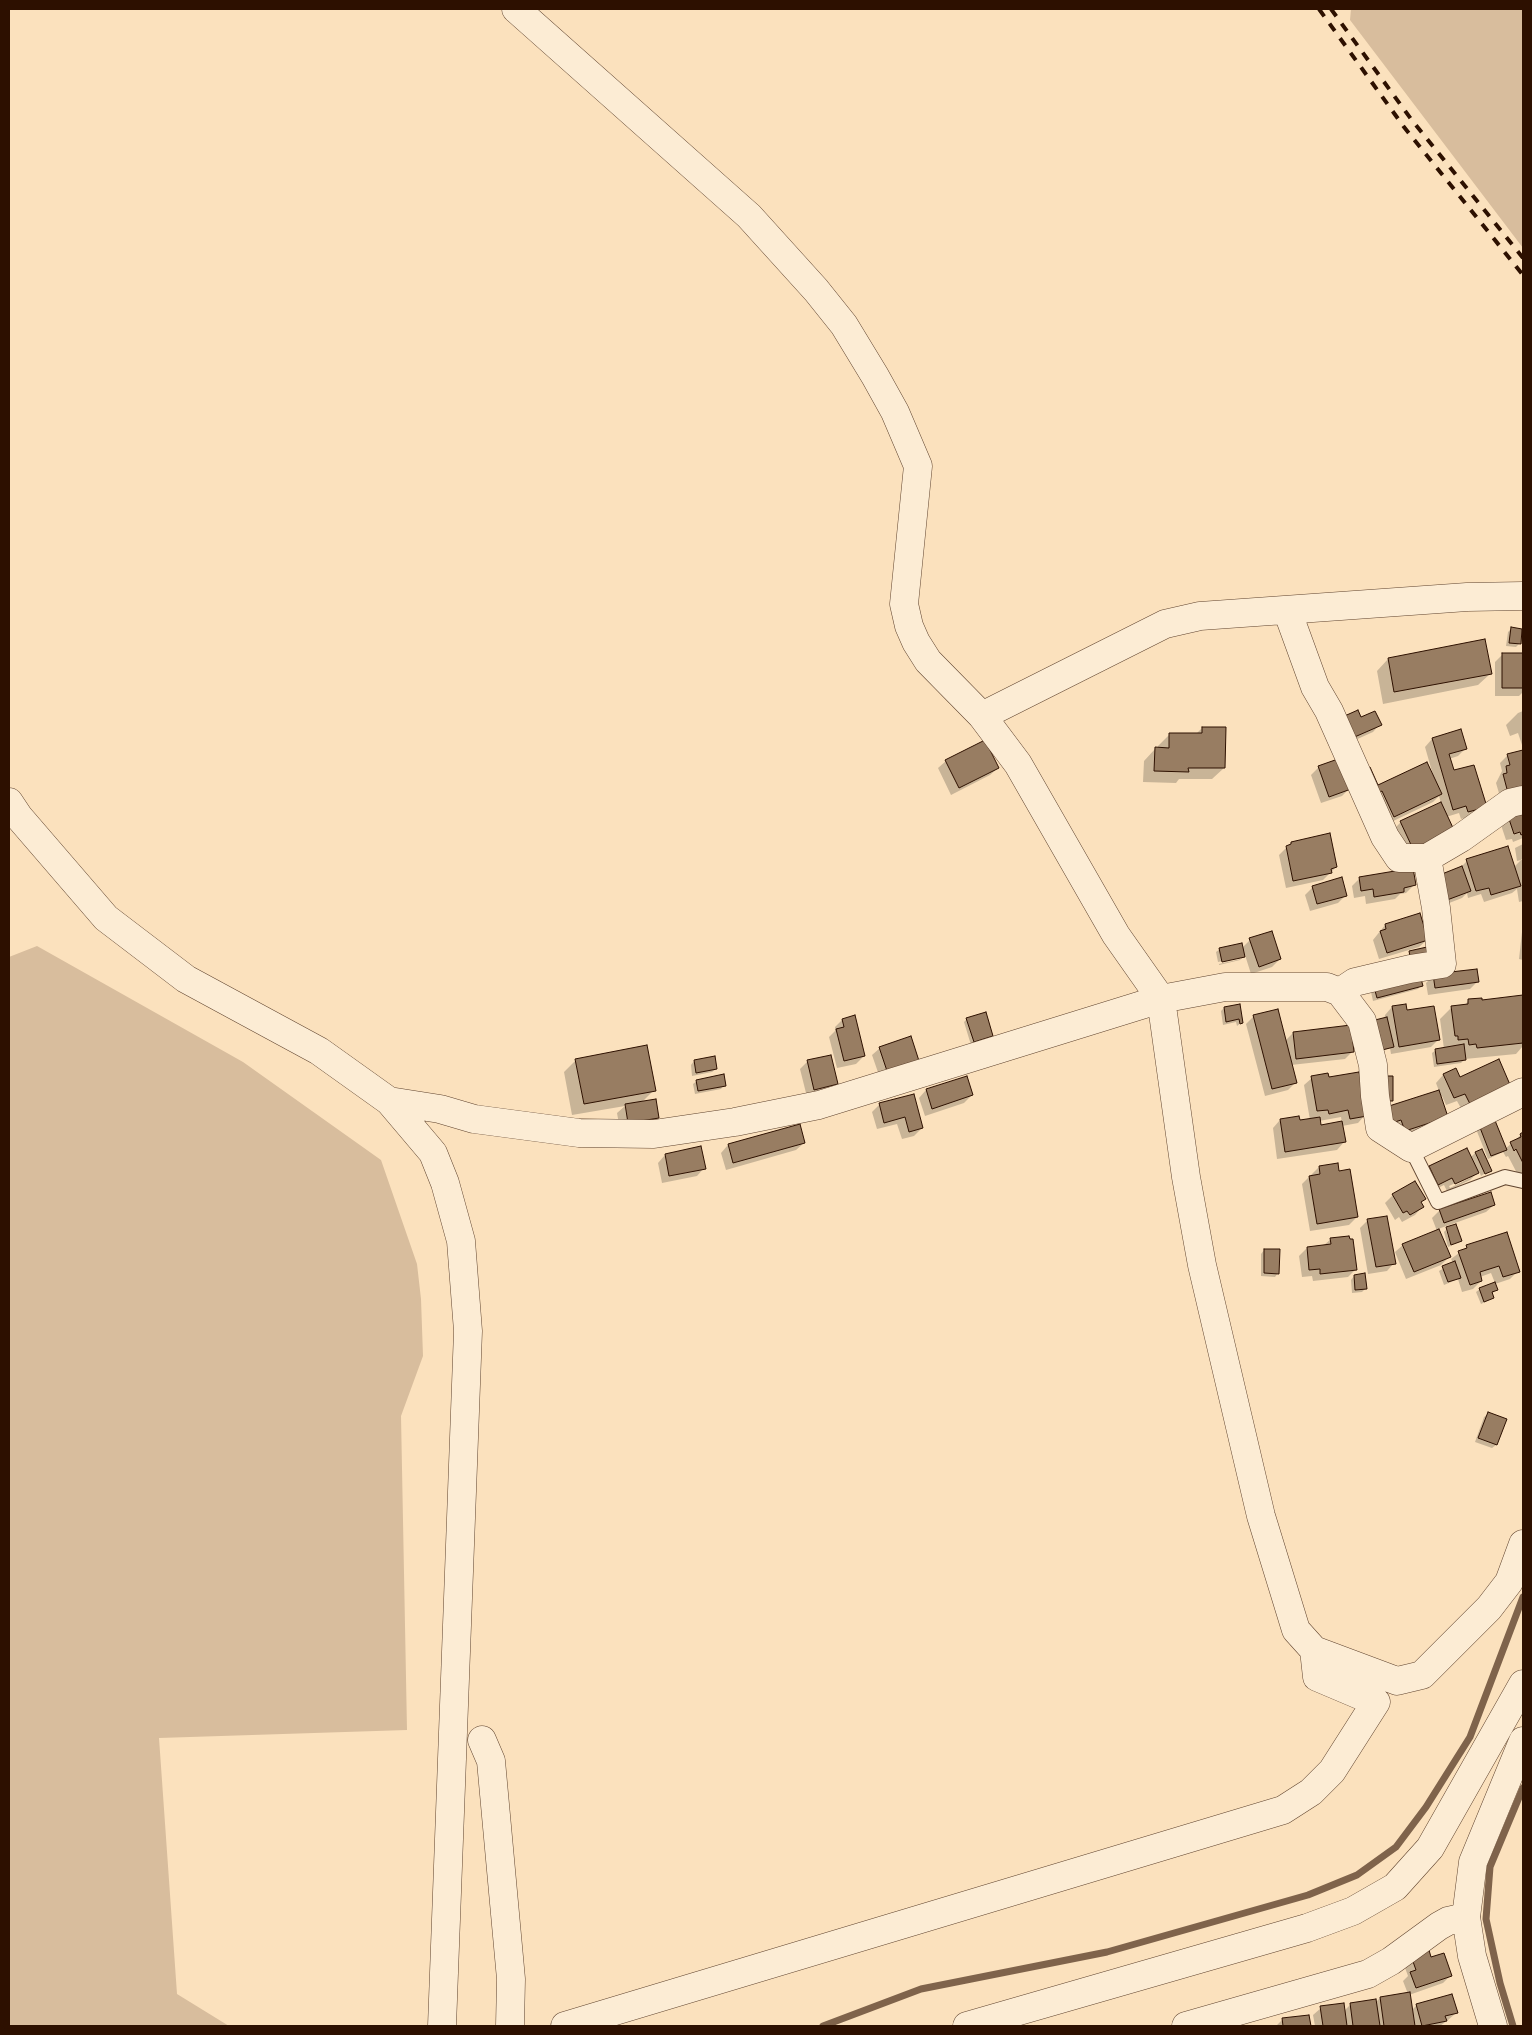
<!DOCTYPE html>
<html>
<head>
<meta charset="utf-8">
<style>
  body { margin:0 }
  #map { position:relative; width:1532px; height:2035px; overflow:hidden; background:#fbe1bd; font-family:Cardo,serif }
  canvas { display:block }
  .frame { position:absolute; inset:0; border:10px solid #2d1000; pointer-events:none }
</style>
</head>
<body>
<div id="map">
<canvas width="1532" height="2035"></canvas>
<div class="frame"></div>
</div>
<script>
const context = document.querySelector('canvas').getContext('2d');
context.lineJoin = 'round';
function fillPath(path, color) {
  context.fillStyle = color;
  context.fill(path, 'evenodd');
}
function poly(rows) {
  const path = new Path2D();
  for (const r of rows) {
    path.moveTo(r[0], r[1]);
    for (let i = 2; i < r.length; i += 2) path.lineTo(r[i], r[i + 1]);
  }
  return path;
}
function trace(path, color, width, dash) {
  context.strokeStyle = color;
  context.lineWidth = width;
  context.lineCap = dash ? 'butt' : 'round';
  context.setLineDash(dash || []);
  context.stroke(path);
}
fillPath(poly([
  [1351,9,1523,9,1523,248,1350,20],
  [37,946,243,1062,381,1160,417,1264,421,1299,423,1356,401,1416,407,1730,159,1738,177,1994,229,2026,9,2026,9,957]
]), '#d8bd9d');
fillPath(poly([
  [1511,629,1520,643,1516,647,1506,646,1508,632],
  [1503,654,1523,655,1523,692,1519,696,1495,696,1495,662],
  [1388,659,1490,674,1478,685,1383,704,1377,671],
  [1523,711,1523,748,1518,733,1510,736,1506,725,1518,713],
  [1361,719,1380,724,1373,732,1342,746],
  [1202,728,1224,768,1212,779,1179,779,1176,783,1143,782,1144,761,1155,749,1158,749,1158,746,1170,734,1196,734],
  [1432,739,1466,748,1458,756,1449,759,1453,772,1485,807,1478,814,1461,819,1459,813,1446,817,1445,837,1405,856,1393,830,1401,822,1441,803,1439,796,1433,802,1387,824,1378,786,1433,775,1425,747],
  [1523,751,1523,794,1501,800,1496,783,1502,771,1500,763,1508,755],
  [946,761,998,768,990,775,951,795,938,768],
  [1319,767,1350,788,1342,796,1321,803,1311,775],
  [1523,812,1523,838,1513,842,1512,839,1506,840,1501,825],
  [1291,843,1336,867,1323,880,1286,888,1279,855],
  [1523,844,1523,858,1521,860,1523,860,1523,901,1519,902,1517,889,1512,893,1484,902,1481,894,1468,898,1467,893,1462,898,1439,907,1459,869,1467,861,1514,867,1521,860,1517,861,1515,848],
  [1360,878,1414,885,1406,893,1400,894,1395,899,1366,904,1365,896,1354,898,1352,886],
  [1313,887,1346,895,1338,903,1310,911,1305,895],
  [1523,923,1523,960,1519,959],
  [1385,925,1427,940,1419,947,1379,959,1373,940],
  [1250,940,1280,959,1272,967,1251,974,1245,955,1241,959,1241,957,1218,962,1216,952,1220,949,1242,948],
  [1241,959,1240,960,1219,965,1219,964],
  [1434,975,1477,982,1470,989,1428,995,1426,983],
  [1421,985,1418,989,1373,1001,1371,992],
  [1523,996,1523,1046,1516,1054,1465,1059,1461,1063,1434,1067,1432,1053,1436,1050,1444,1049,1440,1019,1452,1007,1464,1006,1468,1001,1481,1002],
  [1239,1005,1242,1022,1237,1026,1236,1022,1223,1025,1221,1011,1224,1008],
  [1392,1007,1406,1012,1439,1039,1431,1047,1391,1054,1390,1048,1379,1052,1385,1015],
  [1254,1016,1285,1041,1293,1033,1350,1027,1353,1051,1345,1059,1291,1065,1295,1083,1288,1090,1265,1096,1246,1024],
  [967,1019,992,1035,989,1039,971,1045,964,1022],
  [842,1020,864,1056,856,1064,837,1068,829,1037,835,1031,835,1027],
  [911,1038,881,1081,872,1055,880,1048],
  [714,1058,716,1069,712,1072,692,1076,691,1065,694,1061],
  [576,1060,654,1090,642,1102,658,1118,650,1125,620,1130,617,1113,625,1106,572,1115,564,1072],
  [808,1061,836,1084,829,1092,807,1097,800,1069],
  [1456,1069,1460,1078,1510,1087,1463,1112,1457,1101,1446,1105,1442,1096,1440,1096,1439,1125,1397,1138,1387,1108,1439,1091,1436,1083,1443,1075],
  [966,1078,972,1095,964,1103,925,1116,919,1098,926,1090],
  [1312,1078,1328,1079,1365,1115,1358,1123,1342,1126,1344,1142,1337,1150,1277,1159,1273,1128,1280,1120,1299,1122,1310,1120,1304,1085],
  [1341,1117,1342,1123,1320,1126,1319,1121],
  [697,1081,724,1085,721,1089,695,1094,693,1084],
  [913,1095,922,1128,914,1136,902,1139,897,1124,877,1129,872,1112,880,1104],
  [799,1126,804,1143,796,1150,726,1170,721,1153,728,1145],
  [1479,1126,1505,1149,1523,1133,1523,1175,1519,1177,1508,1156,1506,1157,1503,1152,1488,1159,1476,1129],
  [1466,1149,1470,1158,1475,1153,1490,1170,1481,1176,1479,1171,1470,1180,1447,1191,1444,1185,1430,1192,1422,1175,1430,1167],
  [1470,1176,1470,1178,1450,1188,1449,1186],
  [665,1155,704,1168,697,1176,662,1183,658,1163],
  [1319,1167,1338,1172,1357,1217,1349,1225,1310,1231,1302,1184],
  [1393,1195,1420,1203,1422,1207,1415,1215,1402,1222,1399,1217,1395,1220,1385,1203],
  [1494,1205,1486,1212,1438,1229,1449,1257,1441,1265,1406,1279,1395,1252,1403,1245,1437,1231,1432,1218,1440,1210],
  [1368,1220,1394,1263,1387,1271,1368,1274,1360,1228],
  [1446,1230,1451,1246,1448,1247,1444,1232],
  [1331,1239,1356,1269,1348,1277,1313,1281,1312,1276,1302,1277,1299,1256,1307,1248,1323,1246],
  [1467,1247,1518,1271,1510,1279,1495,1284,1497,1290,1491,1294,1493,1298,1481,1304,1476,1292,1480,1289,1495,1283,1491,1273,1480,1277,1481,1281,1473,1289,1462,1292,1458,1279,1444,1285,1439,1271,1453,1263,1451,1259],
  [1264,1250,1278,1273,1275,1277,1261,1276,1261,1254],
  [1354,1276,1366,1288,1362,1292,1352,1293,1351,1280],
  [1488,1414,1505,1420,1496,1445,1492,1448,1475,1442,1484,1417],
  [1412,1957,1430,1958,1450,1976,1443,1983,1409,1995,1411,2011,1417,2005,1456,2013,1448,2020,1440,2026,1315,2026,1313,2015,1321,2008,1344,2011,1351,2004,1375,2003,1380,1998,1408,1994,1403,1981,1408,1976,1404,1965],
  [1308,2016,1310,2026,1276,2026,1282,2020]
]), '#0003');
trace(poly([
  [823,2026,921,1989,1107,1952,1308,1895,1357,1875,1396,1847,1426,1807,1470,1737,1523,1597],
  [1513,2026,1500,1983,1486,1919,1490,1867,1523,1788]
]), '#7f634b', 7);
const building = poly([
  [1511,627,1522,629,1521,644,1509,643,1511,627],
  [1485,639,1492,674,1394,692,1388,658,1485,639],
  [1502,653,1523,653,1523,688,1502,688,1502,653],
  [1358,710,1361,717,1375,711,1382,725,1350,739,1340,718,1358,710],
  [1202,727,1226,727,1225,768,1188,768,1189,772,1154,771,1155,747,1169,748,1169,733,1202,733,1202,727],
  [1461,729,1467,749,1449,754,1454,770,1474,765,1487,807,1468,812,1466,806,1453,810,1432,738,1461,729],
  [985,740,999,768,959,788,945,760,985,740],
  [1523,750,1523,789,1508,793,1503,774,1507,773,1506,766,1510,765,1507,754,1523,750],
  [1338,759,1351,789,1329,797,1318,766,1338,759],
  [1427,762,1442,794,1394,817,1382,791,1376,794,1364,770,1370,767,1378,785,1427,762],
  [1441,802,1454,830,1413,849,1400,821,1441,802],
  [1523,811,1523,834,1521,835,1520,832,1514,834,1508,816,1523,811],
  [1330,833,1337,867,1331,869,1332,873,1293,881,1286,846,1291,844,1291,842,1330,833],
  [1508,846,1521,886,1491,895,1489,888,1476,891,1466,859,1508,846],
  [1462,866,1471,891,1447,900,1437,876,1462,866],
  [1413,868,1416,885,1404,888,1404,892,1374,897,1373,889,1361,891,1359,877,1413,868],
  [1342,877,1347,896,1317,904,1312,886,1342,877],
  [1420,913,1428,940,1387,953,1380,931,1386,929,1385,924,1420,913],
  [1272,931,1281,959,1259,967,1249,938,1272,931],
  [1242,943,1245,957,1222,962,1219,948,1242,943],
  [1427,947,1430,958,1411,962,1409,951,1427,947],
  [1477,969,1479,982,1435,988,1433,974,1477,969],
  [1420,975,1423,986,1377,998,1374,987,1420,975],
  [1523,995,1523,1043,1477,1048,1476,1044,1469,1045,1468,1039,1458,1040,1458,1036,1455,1036,1451,1006,1468,1004,1468,999,1482,998,1482,1000,1523,995],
  [1240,1004,1243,1023,1240,1024,1239,1019,1226,1022,1224,1007,1240,1004],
  [1406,1004,1407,1010,1434,1006,1440,1040,1399,1047,1392,1006,1406,1004],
  [1278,1009,1297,1083,1272,1089,1253,1015,1278,1009],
  [986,1012,993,1036,974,1042,966,1018,986,1012],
  [855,1015,865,1056,844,1061,836,1029,844,1027,842,1019,855,1015],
  [1387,1017,1394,1047,1382,1050,1375,1020,1387,1017],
  [1351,1025,1354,1052,1296,1059,1293,1032,1351,1025],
  [911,1036,920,1064,888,1074,879,1047,911,1036],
  [1464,1044,1466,1060,1437,1064,1435,1049,1464,1044],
  [647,1045,656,1091,584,1104,575,1059,647,1045],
  [831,1055,838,1084,814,1090,807,1060,831,1055],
  [715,1056,717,1069,696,1073,694,1060,715,1056],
  [1499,1059,1511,1087,1471,1106,1465,1094,1454,1098,1443,1074,1456,1068,1460,1077,1499,1059],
  [1359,1072,1367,1116,1350,1119,1348,1110,1329,1114,1328,1110,1317,1111,1311,1076,1328,1073,1329,1077,1359,1072],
  [724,1074,726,1086,698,1091,696,1080,724,1074],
  [967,1076,973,1095,932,1109,926,1089,967,1076],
  [1386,1076,1393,1076,1393,1101,1386,1101,1386,1076],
  [1439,1090,1448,1117,1405,1131,1401,1120,1392,1123,1386,1107,1439,1090],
  [914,1094,923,1128,909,1132,905,1117,884,1123,879,1103,914,1094],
  [656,1099,659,1118,628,1123,625,1104,656,1099],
  [1299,1116,1300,1120,1320,1117,1321,1125,1342,1121,1346,1142,1285,1152,1280,1119,1299,1116],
  [1494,1118,1507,1150,1491,1156,1479,1125,1494,1118],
  [800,1124,805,1143,733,1163,728,1144,800,1124],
  [1523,1132,1523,1163,1516,1149,1514,1151,1510,1142,1521,1137,1520,1134,1523,1132],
  [701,1146,706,1169,669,1176,665,1154,701,1146],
  [1467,1148,1479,1173,1455,1184,1452,1178,1438,1185,1429,1166,1467,1148],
  [1482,1149,1492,1171,1485,1174,1475,1152,1482,1149],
  [1338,1163,1339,1171,1350,1169,1358,1217,1317,1224,1309,1176,1320,1174,1319,1166,1338,1163],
  [1415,1181,1426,1199,1421,1202,1424,1207,1410,1215,1407,1211,1403,1213,1392,1194,1415,1181],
  [1491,1192,1495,1205,1444,1223,1439,1209,1491,1192],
  [1387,1216,1396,1264,1376,1267,1367,1219,1387,1216],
  [1456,1224,1462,1241,1451,1245,1446,1227,1456,1224],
  [1439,1229,1451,1257,1414,1272,1402,1244,1439,1229],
  [1507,1232,1520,1272,1503,1277,1499,1266,1480,1272,1482,1281,1470,1285,1458,1251,1467,1248,1466,1245,1507,1232],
  [1349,1236,1350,1239,1353,1239,1357,1270,1320,1274,1320,1269,1309,1270,1307,1247,1331,1244,1330,1238,1349,1236],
  [1264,1249,1280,1249,1279,1274,1264,1273,1264,1249],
  [1455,1261,1461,1278,1448,1282,1442,1266,1455,1261],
  [1365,1273,1367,1289,1355,1290,1354,1275,1365,1273],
  [1495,1282,1498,1290,1492,1292,1494,1298,1484,1302,1479,1288,1495,1282],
  [1488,1412,1507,1419,1497,1445,1478,1438,1488,1412],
  [1429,1950,1431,1957,1444,1953,1452,1976,1416,1988,1410,1972,1416,1970,1411,1956,1429,1950],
  [1410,1992,1415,2026,1384,2026,1380,1997,1410,1992],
  [1452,1994,1458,2013,1445,2016,1447,2021,1422,2026,1416,2004,1452,1994],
  [1376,1999,1380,2026,1353,2026,1350,2003,1376,1999],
  [1344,2003,1347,2026,1323,2026,1320,2006,1344,2003],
  [1309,2015,1311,2026,1283,2026,1282,2018,1309,2015]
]);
fillPath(building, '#987d62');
trace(building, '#2d1000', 1);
const service = poly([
  [1411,1148,1438,1202,1505,1177,1523,1181]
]);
const minor = poly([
  [516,9,749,216,816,290,844,325,875,376,895,412,918,466,904,604,909,626,916,642,928,661,982,716,1018,764,1116,935,1161,999,1186,1177,1202,1265,1261,1516,1296,1630,1314,1650,1397,1681,1422,1675,1489,1608,1509,1582,1523,1544],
  [1287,610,1315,687,1329,711,1385,837,1399,858,1427,858],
  [982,716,1165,624,1200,616,1467,597,1523,596],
  [9,802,19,817,106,918,186,979,319,1051,389,1101,440,1109,474,1119,579,1133,654,1134,735,1122,819,1105,1161,999,1225,987,1327,987,1340,992,1362,1021,1373,1065,1375,1096,1380,1128,1411,1148,1523,1092],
  [1340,992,1355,982,1410,969,1442,964,1436,908,1427,858,1461,838,1510,803,1523,800],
  [389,1101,433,1153,445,1183,461,1241,468,1331,442,2026],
  [482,1740,491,1761,511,1979,510,2026],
  [565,2026,1283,1810,1311,1792,1332,1771,1376,1702,1317,1677,1314,1650],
  [967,2026,1307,1928,1353,1911,1395,1887,1430,1848,1523,1684],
  [1186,2026,1368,1974,1391,1961,1439,1926,1448,1921,1466,1917]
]);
const tertiary = poly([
  [1493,2026,1472,1956,1466,1917,1473,1862,1523,1741]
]);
trace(service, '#60442f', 16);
trace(minor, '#60442f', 29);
trace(tertiary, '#60442f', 29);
trace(service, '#fcecd4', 14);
trace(minor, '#fcecd4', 28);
trace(tertiary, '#fcecd4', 28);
trace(poly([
  [1319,9,1404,127,1523,275],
  [1331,9,1411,119,1523,258]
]), '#2d1000', 4, [9, 9]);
</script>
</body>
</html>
